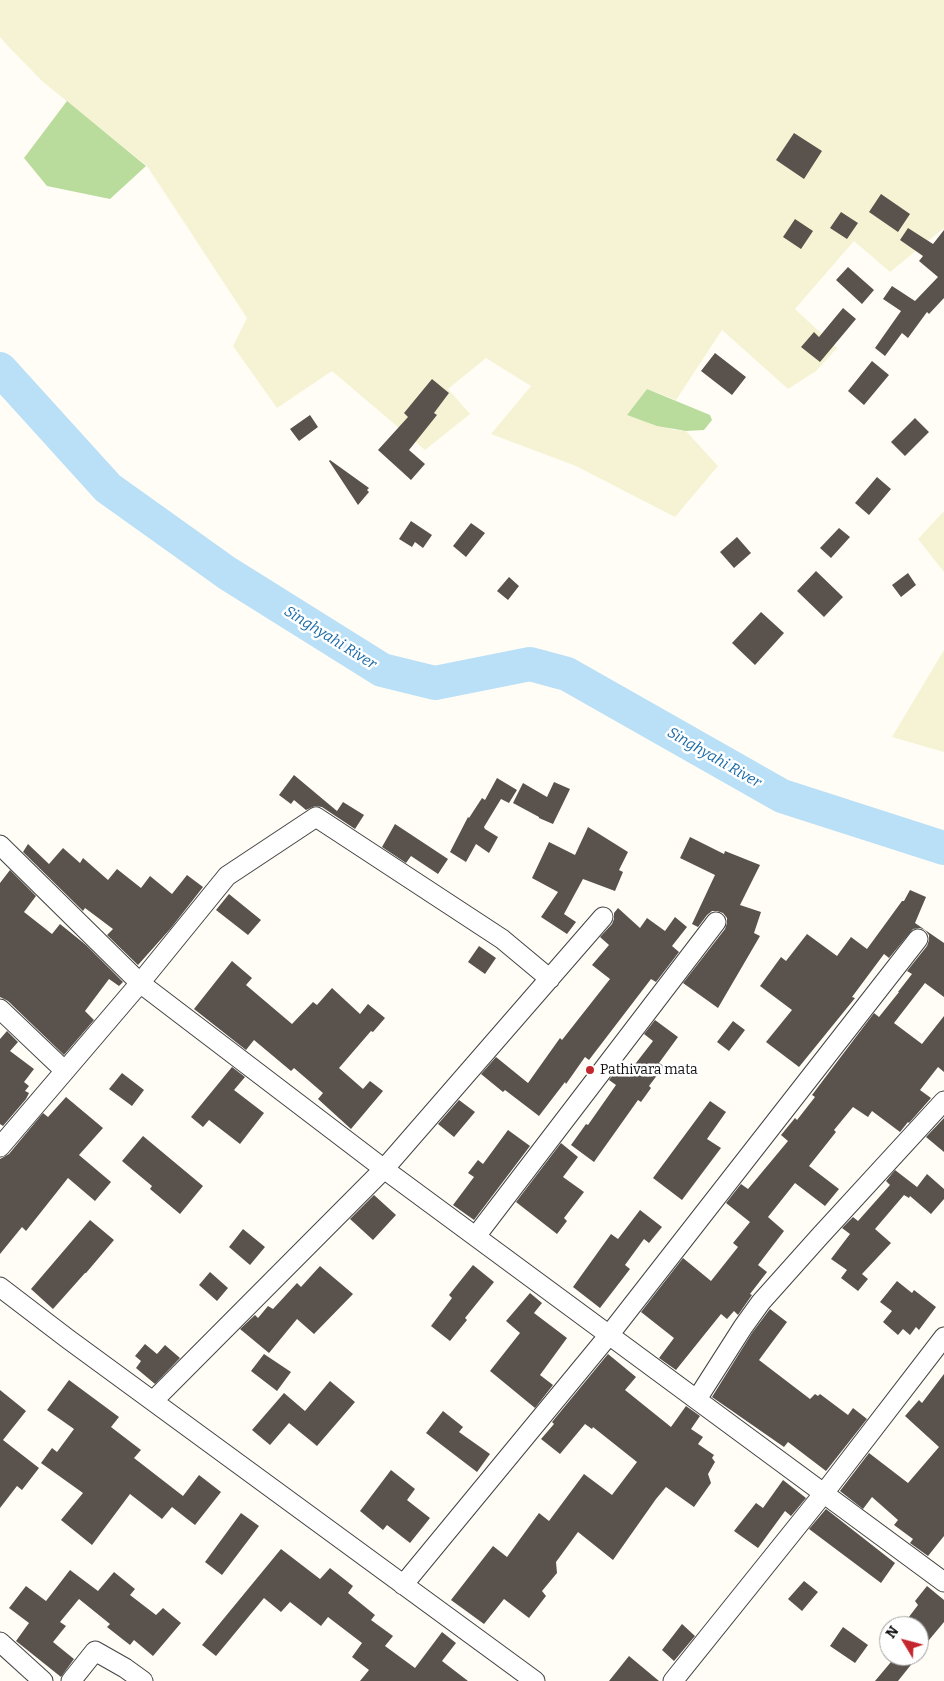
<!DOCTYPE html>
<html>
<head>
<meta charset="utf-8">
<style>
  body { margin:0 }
  #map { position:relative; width:944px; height:1681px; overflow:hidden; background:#fffdf5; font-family:Bitter,serif }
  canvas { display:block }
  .north { position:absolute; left:879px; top:1616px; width:50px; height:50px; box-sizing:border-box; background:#fff; border:1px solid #a0a0a0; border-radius:50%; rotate:307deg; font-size:14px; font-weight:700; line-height:20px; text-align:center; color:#111 }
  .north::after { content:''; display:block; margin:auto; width:18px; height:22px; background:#c4262e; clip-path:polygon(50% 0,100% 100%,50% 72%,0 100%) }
</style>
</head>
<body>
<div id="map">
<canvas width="944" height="1681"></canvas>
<div class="north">N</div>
</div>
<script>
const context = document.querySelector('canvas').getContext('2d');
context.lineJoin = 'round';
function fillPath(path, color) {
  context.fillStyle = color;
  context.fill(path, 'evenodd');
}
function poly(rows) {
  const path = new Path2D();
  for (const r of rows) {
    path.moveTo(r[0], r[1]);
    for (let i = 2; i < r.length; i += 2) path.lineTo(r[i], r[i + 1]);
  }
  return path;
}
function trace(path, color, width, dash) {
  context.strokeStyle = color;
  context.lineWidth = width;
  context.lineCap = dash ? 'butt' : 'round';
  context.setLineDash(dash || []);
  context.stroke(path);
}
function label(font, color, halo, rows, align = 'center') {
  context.font = font + ' Bitter,serif';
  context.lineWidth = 5;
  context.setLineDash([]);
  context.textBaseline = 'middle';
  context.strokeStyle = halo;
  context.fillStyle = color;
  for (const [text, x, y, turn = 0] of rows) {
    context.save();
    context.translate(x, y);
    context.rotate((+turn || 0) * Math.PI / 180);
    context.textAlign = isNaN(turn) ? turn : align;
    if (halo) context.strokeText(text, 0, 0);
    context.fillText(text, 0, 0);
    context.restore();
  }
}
fillPath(poly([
  [0,0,944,0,944,228,890,272,854,241,795,309,837,348,816,371,788,389,722,330,676,400,647,389,627,415,674,430,686,431,718,466,675,517,576,466,491,434,531,386,486,358,448,389,470,414,425,450,332,371,277,408,233,346,247,318,147,166,43,82,7,45,0,37],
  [944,511,944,572,918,539],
  [944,650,944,752,892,737]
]), '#f6f3d4');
fillPath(poly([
  [67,101,146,166,110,199,47,186,24,158],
  [647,389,710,415,712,420,704,430,686,431,657,426,627,415]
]), '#b9dc9c');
trace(poly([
  [0,369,108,488,227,573,382,670,435,683,530,664,567,674,782,796,944,848]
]), '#b9e0f7', 34);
fillPath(poly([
  [794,133,822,151,804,179,776,160],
  [881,194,910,214,898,232,869,212],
  [841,212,858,223,847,239,830,228],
  [795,219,813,231,801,249,783,237],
  [908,228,933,244,944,230,944,298,929,314,927,312,908,338,902,333,885,356,875,348,901,311,883,299,892,286,915,301,938,277,919,261,923,256,900,240],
  [848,267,874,290,862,304,836,280],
  [843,308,856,319,820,362,801,347,814,332,819,337],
  [715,353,746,377,732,395,701,371],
  [872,361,889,375,864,405,848,391],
  [432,379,449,393,434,413,437,415,409,450,425,464,411,480,378,450,408,417,404,413],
  [310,415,318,427,299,441,290,429],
  [915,418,929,432,905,456,891,442],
  [330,460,369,488,367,490,369,492,358,505,329,461],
  [877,477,891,489,869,515,855,503],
  [411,521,432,535,423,548,415,542,412,547,399,539],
  [471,523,485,533,466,557,453,546],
  [839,528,850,537,831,558,820,548],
  [737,537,751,553,734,568,720,552],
  [816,571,843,597,824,617,797,591],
  [908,573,916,585,901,597,892,585],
  [509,577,519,586,508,600,497,591],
  [761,612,784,633,755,665,732,643],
  [294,775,337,811,343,802,364,815,355,829,322,807,315,806,306,810,294,800,291,804,279,795],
  [497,778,517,790,509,803,501,799,484,827,485,829,498,837,489,853,476,844,466,862,450,852,468,817,469,818,482,798,485,800],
  [554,782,570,789,553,824,539,818,539,817,513,803,523,783,547,797],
  [395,824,448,859,438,874,411,856,406,863,382,847],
  [588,827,628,852,619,870,623,872,615,891,583,879,564,914,576,922,567,934,541,917,558,892,532,878,549,842,575,855],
  [690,837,724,854,725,851,760,865,740,905,761,912,754,933,760,936,718,1008,683,983,725,929,727,923,727,918,723,913,717,911,712,911,707,915,698,927,692,924,715,875,680,858],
  [28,844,49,864,63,848,80,863,83,858,108,880,117,869,141,888,150,876,172,894,187,875,203,887,171,928,138,965,107,935,113,929,85,908,83,911,23,852],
  [10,870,36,896,24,912,52,934,60,924,86,945,123,982,119,986,109,979,85,1011,94,1020,64,1055,8,1001,0,997,0,883],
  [910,890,926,897,915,923,944,943,944,997,925,983,894,1023,922,1044,944,1016,944,1072,938,1067,920,1090,931,1098,909,1123,908,1122,900,1132,872,1111,868,1117,853,1107,834,1130,836,1132,809,1166,839,1189,825,1206,795,1183,768,1217,784,1231,758,1265,767,1272,750,1294,752,1295,738,1315,734,1311,727,1319,721,1314,676,1370,659,1358,674,1338,641,1312,683,1258,711,1281,738,1247,733,1243,750,1222,726,1203,741,1184,748,1189,788,1141,781,1135,795,1118,797,1120,815,1097,812,1095,874,1013,879,1017,899,992,898,992,912,974,907,971,927,946,929,940,929,935,925,930,920,928,913,929,889,958,884,954,852,997,855,998,799,1067,766,1042,792,1010,760,986,781,957,786,961,807,934,837,956,851,937,867,949,902,901,904,901],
  [229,894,261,920,248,935,216,910],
  [618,908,640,928,647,918,665,931,675,917,687,927,672,946,679,952,656,982,651,979,589,1060,585,1057,566,1084,565,1082,539,1116,505,1090,503,1092,481,1074,496,1057,528,1083,560,1038,562,1040,610,979,592,965,609,945,600,937,612,924,614,919,614,913],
  [479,946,496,958,485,974,468,962],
  [232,961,252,978,246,985,292,1024,313,1002,317,1005,332,988,360,1014,368,1004,385,1018,373,1032,371,1031,339,1068,363,1089,370,1081,383,1091,351,1129,318,1099,323,1093,294,1068,291,1071,254,1040,246,1050,194,1009],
  [655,1020,678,1037,659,1063,664,1066,649,1086,651,1088,641,1102,638,1100,594,1162,571,1145,586,1124,588,1125,616,1085,609,1080,620,1066,629,1072,653,1041,644,1034],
  [733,1021,745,1030,729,1051,717,1042],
  [7,1031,18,1042,10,1051,34,1069,24,1082,29,1086,25,1091,29,1093,26,1099,3,1126,0,1124,0,1039],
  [232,1067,245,1077,234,1090,264,1113,240,1144,209,1120,203,1127,191,1117],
  [122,1073,144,1090,132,1106,109,1089],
  [66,1097,103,1128,79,1155,111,1182,95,1201,68,1178,26,1231,22,1227,0,1254,0,1159,9,1154,43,1113,48,1117],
  [459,1100,475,1112,454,1137,438,1124],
  [710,1101,726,1112,707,1139,721,1148,682,1200,653,1178],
  [944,1118,944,1152,926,1137],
  [508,1130,530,1146,474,1220,453,1205,474,1177,468,1173,478,1160,483,1164],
  [143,1136,203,1186,180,1214,150,1189,152,1186,122,1161],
  [561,1143,578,1157,563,1177,584,1192,564,1218,567,1221,557,1234,516,1202],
  [895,1170,917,1187,914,1191,927,1174,944,1189,944,1199,931,1214,910,1196,909,1198,904,1195,875,1229,891,1243,862,1274,868,1279,858,1291,841,1278,847,1270,831,1259,850,1234,842,1228,853,1217,858,1221,890,1185,886,1181],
  [374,1195,396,1215,373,1240,350,1219],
  [640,1210,662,1227,649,1243,644,1239,625,1265,630,1269,600,1308,573,1287,611,1234,618,1239],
  [90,1220,114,1240,86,1273,85,1273,53,1309,31,1289],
  [243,1229,265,1247,250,1265,229,1247],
  [473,1265,494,1282,465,1318,467,1320,450,1341,431,1326,452,1298,449,1295],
  [320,1266,353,1294,314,1334,297,1319,269,1353,240,1329,255,1315,258,1318,268,1306,273,1309,297,1283,301,1287],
  [210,1272,228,1288,217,1301,199,1285],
  [897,1281,912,1293,914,1290,936,1307,919,1330,916,1327,910,1335,903,1329,898,1335,883,1322,892,1311,880,1302],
  [530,1293,542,1303,534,1313,567,1338,540,1375,553,1385,535,1408,490,1371,520,1333,506,1321],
  [770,1309,787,1322,759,1360,810,1399,815,1394,818,1396,820,1394,848,1415,853,1408,867,1419,826,1471,788,1442,784,1447,712,1397,752,1333],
  [145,1344,157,1354,165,1345,180,1358,155,1384,136,1368,141,1361,135,1356],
  [264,1354,291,1372,277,1391,251,1371],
  [608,1354,636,1377,625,1390,671,1427,686,1406,700,1416,691,1429,703,1437,698,1444,714,1455,712,1458,715,1462,708,1474,711,1483,694,1507,666,1487,656,1499,613,1560,578,1532,556,1562,557,1573,542,1591,546,1596,529,1618,504,1599,484,1624,451,1600,493,1546,507,1557,539,1513,549,1521,584,1474,612,1495,637,1462,593,1427,592,1429,585,1424,560,1454,541,1439,554,1424,552,1422],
  [944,1374,944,1536,928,1556,910,1543,913,1539,894,1525,898,1520,872,1497,863,1509,840,1491,869,1453,908,1483,939,1447,905,1416,919,1400,922,1403],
  [69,1380,119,1417,111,1427,141,1450,134,1458,183,1496,199,1475,221,1492,195,1525,172,1507,162,1519,130,1494,92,1545,61,1520,83,1493,41,1463,52,1448,57,1452,74,1429,47,1410],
  [330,1381,355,1402,317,1446,289,1423,270,1445,252,1430,284,1393,305,1411],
  [0,1390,26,1411,3,1440,39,1468,22,1490,17,1486,0,1508],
  [443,1411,463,1427,459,1432,490,1454,477,1472,426,1433],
  [391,1470,415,1489,407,1500,430,1518,410,1543,387,1525,383,1530,360,1511],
  [783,1480,806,1498,791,1516,785,1511,758,1548,734,1531,756,1503,763,1508],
  [826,1509,895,1563,881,1583,809,1529],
  [241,1513,259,1526,222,1575,205,1562],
  [281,1549,320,1579,330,1568,353,1586,348,1593,375,1615,371,1620,393,1636,385,1646,415,1668,442,1632,456,1643,442,1661,468,1681,360,1681,369,1670,352,1657,362,1643,328,1617,321,1626,290,1602,281,1612,264,1598,216,1656,202,1645],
  [70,1570,98,1591,114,1572,135,1589,130,1595,156,1615,163,1608,181,1623,153,1656,134,1640,130,1645,107,1627,110,1624,79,1599,60,1622,66,1626,53,1642,74,1659,61,1677,16,1641,29,1623,9,1608,26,1586,46,1601],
  [804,1581,818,1592,802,1611,788,1599],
  [927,1586,944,1600,944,1622,919,1652,919,1626,902,1626,918,1605,915,1601],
  [682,1624,695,1636,674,1661,662,1650],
  [843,1627,868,1645,855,1663,830,1646],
  [629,1656,659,1681,609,1681],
  [896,1656,918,1656,898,1681,875,1681]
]), '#5a524d');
const minor = poly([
  [0,845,140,983,384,1169,944,1582],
  [0,1009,65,1071],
  [0,1147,140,983,227,876,316,817,502,939,550,979],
  [476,1236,716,922],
  [0,1287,68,1339,535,1681],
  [697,1399,743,1327,761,1302,820,1236,944,1101],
  [153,1401,384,1169,603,917],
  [403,1585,609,1335,918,939],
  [0,1642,43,1681],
  [71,1681,95,1651,125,1668,143,1681],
  [673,1681,824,1493,944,1337]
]);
trace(minor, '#444', 21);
trace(minor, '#fff', 19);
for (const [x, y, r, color] of [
  [590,1070,5,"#c4262e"]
]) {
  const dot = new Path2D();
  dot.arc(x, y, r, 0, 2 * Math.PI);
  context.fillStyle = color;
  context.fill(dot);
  trace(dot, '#fff', 2);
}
label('14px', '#111', '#fff', [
  ["Pathivara mata",600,1070]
], 'left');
label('italic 15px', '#1768a6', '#fff', [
  ["Singhyahi River",330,638,32],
  ["Singhyahi River",714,758,30]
]);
</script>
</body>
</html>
